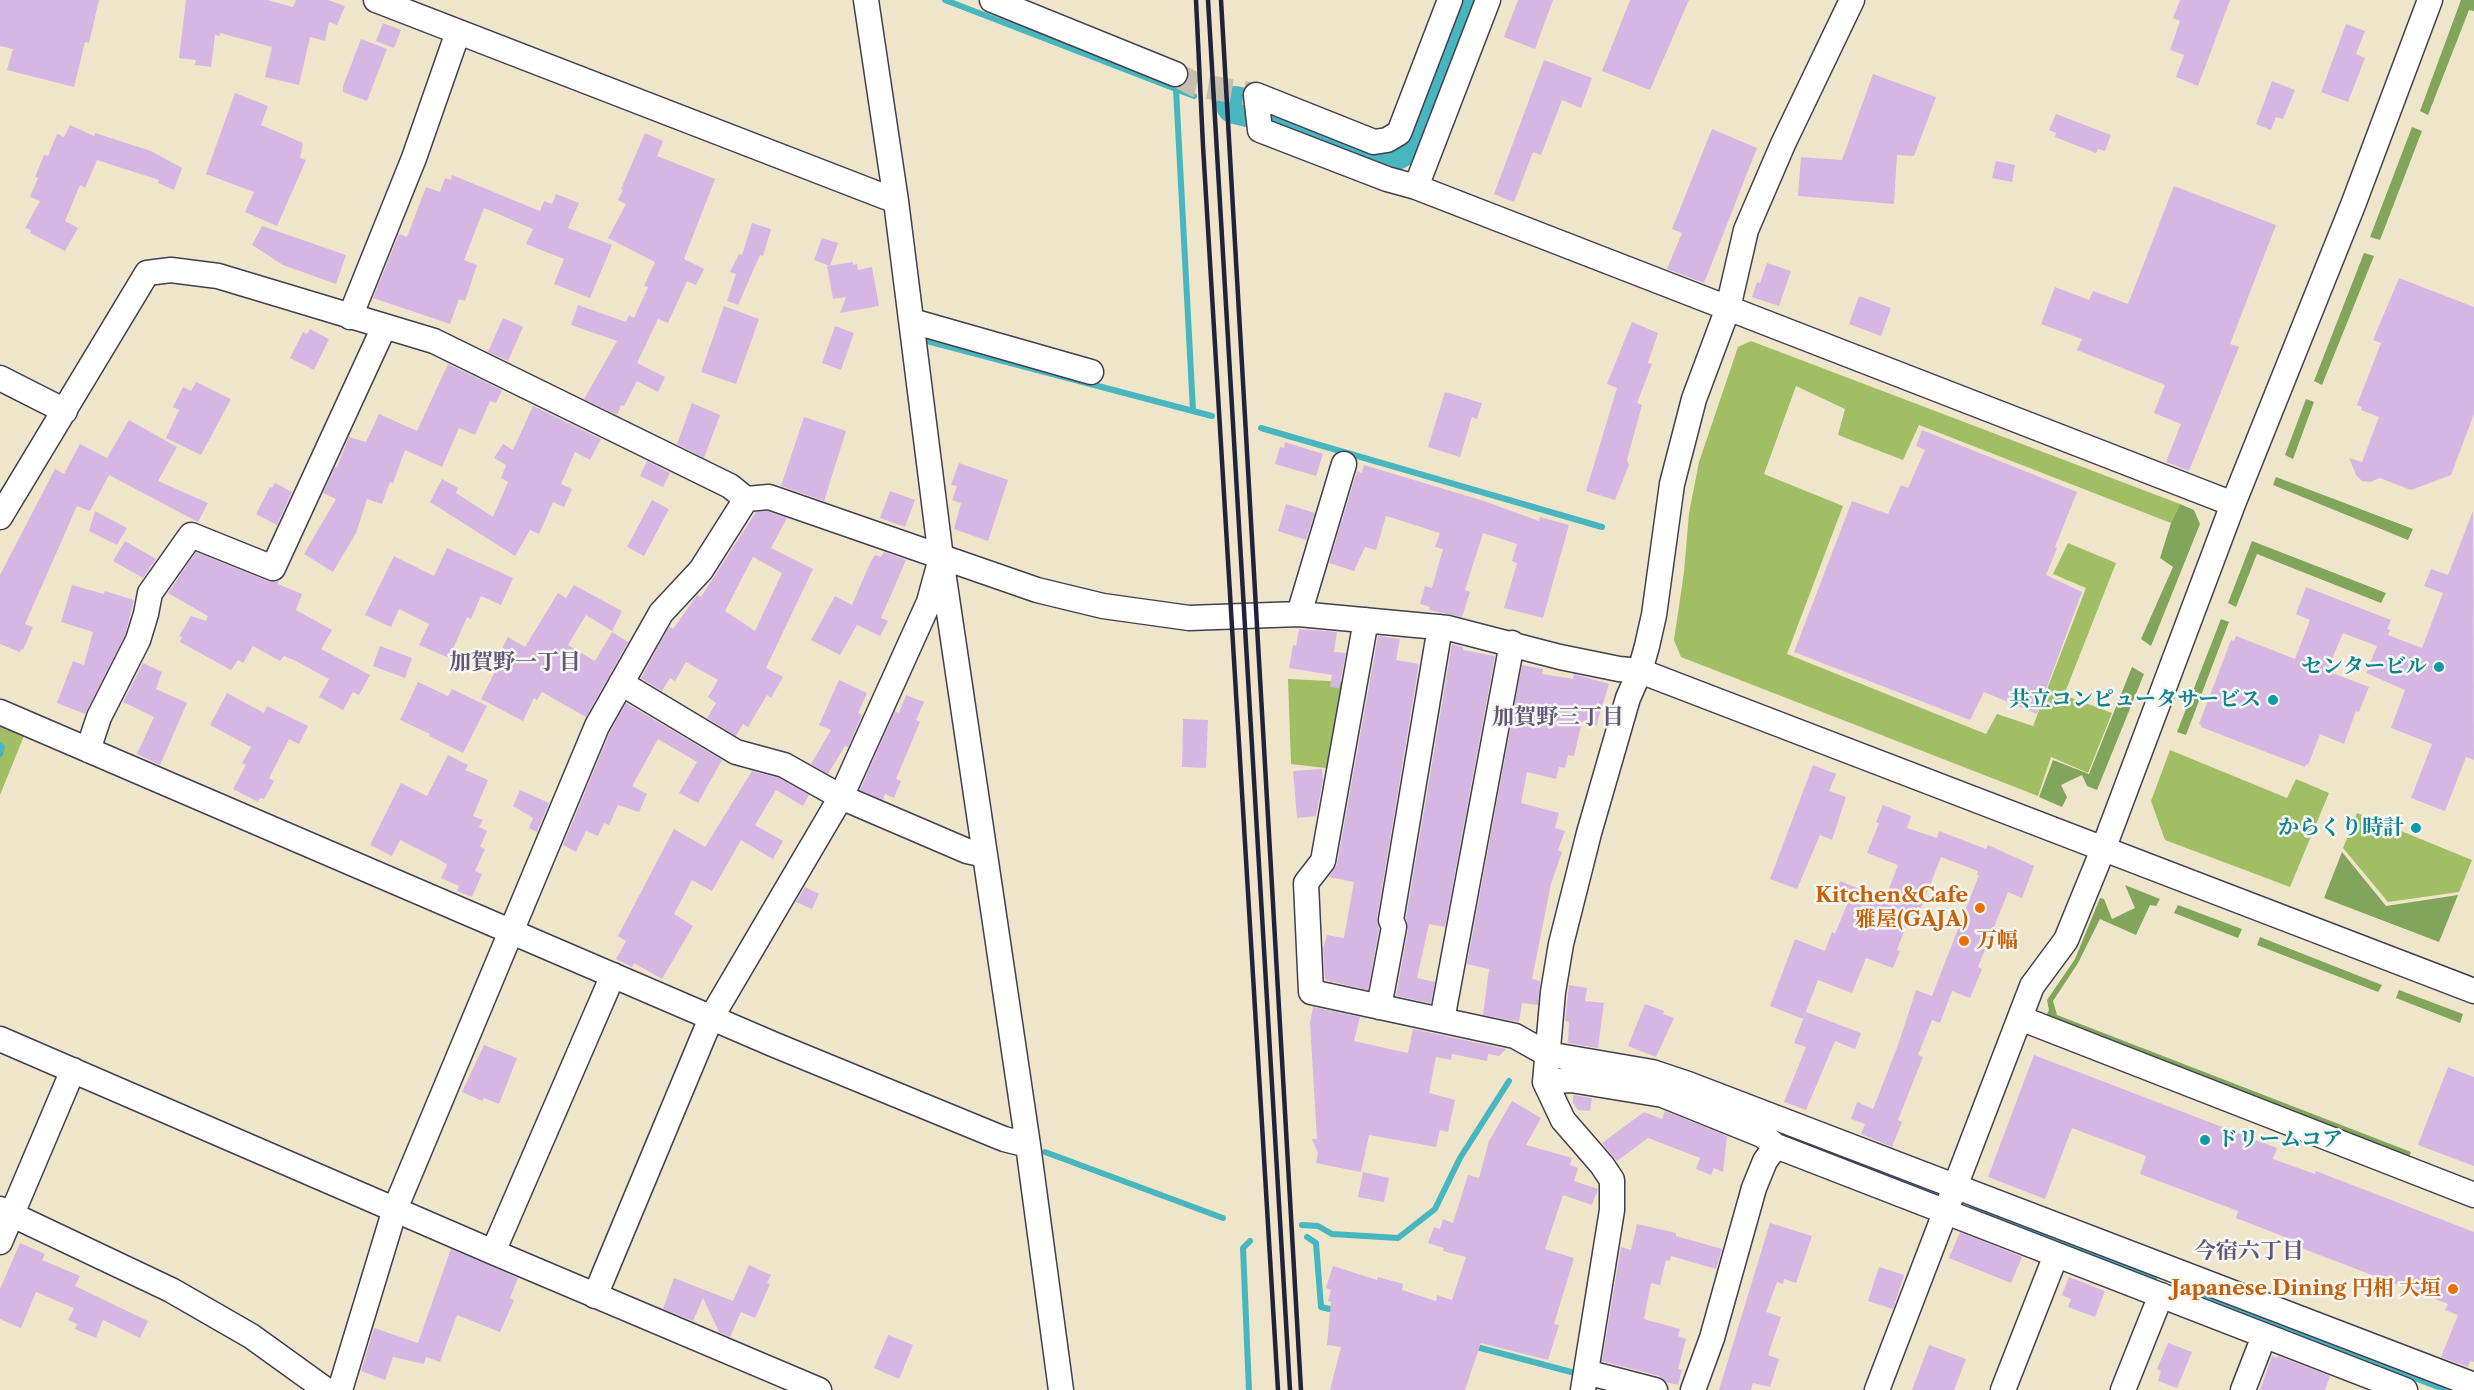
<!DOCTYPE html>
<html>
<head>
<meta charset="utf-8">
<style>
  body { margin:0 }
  canvas { display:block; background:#efe5cb }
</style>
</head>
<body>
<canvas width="2474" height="1390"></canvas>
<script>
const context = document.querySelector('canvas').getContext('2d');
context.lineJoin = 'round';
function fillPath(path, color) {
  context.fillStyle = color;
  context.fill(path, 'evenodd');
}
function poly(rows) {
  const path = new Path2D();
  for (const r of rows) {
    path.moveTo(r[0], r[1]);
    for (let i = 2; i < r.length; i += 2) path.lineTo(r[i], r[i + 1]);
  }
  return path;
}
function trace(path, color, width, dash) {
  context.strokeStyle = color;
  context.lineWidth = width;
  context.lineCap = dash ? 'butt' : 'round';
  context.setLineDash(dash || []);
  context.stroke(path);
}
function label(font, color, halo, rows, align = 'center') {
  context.font = font + ' "Libre Caslon Text","Noto Serif JP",serif';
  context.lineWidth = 5;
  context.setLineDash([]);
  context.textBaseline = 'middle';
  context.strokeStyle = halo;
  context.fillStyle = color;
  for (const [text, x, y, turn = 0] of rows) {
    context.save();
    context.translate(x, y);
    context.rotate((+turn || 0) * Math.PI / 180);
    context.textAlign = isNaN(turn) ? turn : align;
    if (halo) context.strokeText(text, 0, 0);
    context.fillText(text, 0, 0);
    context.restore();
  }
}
fillPath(poly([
  [1751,341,2180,504,2171,523,1919,425,1903,460,1838,435,1845,409,1796,386,1764,474,1843,506,1787,654,1986,734,1997,714,2033,726,2086,588,2053,574,2068,543,2116,563,2064,695,2112,713,2088,773,2051,757,2038,796,1681,657,1674,640,1684,572,1689,513,1699,462,1738,347],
  [1288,679,1349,682,1334,769,1291,764],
  [0,719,26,731,0,795],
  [2170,750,2287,798,2296,779,2329,793,2290,887,2165,840,2151,801],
  [2357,813,2472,860,2459,892,2388,902,2343,848]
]), '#a2be65');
fillPath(poly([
  [2461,0,2474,0,2474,11,2469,10,2428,115,2420,111],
  [2412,127,2422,131,2380,240,2370,237],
  [2364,253,2374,256,2322,385,2314,381],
  [2306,399,2314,402,2293,459,2285,455],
  [2276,477,2413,529,2408,540,2273,485],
  [2180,504,2194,510,2200,524,2151,646,2141,639,2173,567,2160,558,2171,523],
  [2252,541,2386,593,2381,603,2257,554,2236,607,2228,603],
  [2221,619,2229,622,2186,735,2177,732],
  [2132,667,2144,674,2097,790,2087,786,2082,775,2061,785,2067,797,2062,807,2039,797,2053,760,2089,774],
  [2342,852,2386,906,2458,895,2439,942,2324,898],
  [2125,885,2160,899,2156,906,2150,905,2136,935,2100,919,2078,963,2053,1001,2057,1015,2411,1152,2409,1157,2046,1016,2049,1010,2047,1000,2075,959,2100,898,2104,899,2112,919,2135,908],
  [2178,905,2242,929,2238,938,2174,913],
  [2260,937,2382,985,2378,992,2257,945],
  [2399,990,2463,1014,2460,1023,2396,998]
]), '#81a55a');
trace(poly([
  [945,0,1194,96],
  [1176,89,1193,411],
  [927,341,1212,416],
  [1261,428,1602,527],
  [0,745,2,747,0,754],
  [1771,1128,1934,1192],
  [1045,1152,1223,1218],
  [1973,1207,2154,1278],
  [1302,1225,1318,1226,1332,1234,1398,1238,1435,1209,1460,1158,1509,1081],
  [1307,1237,1316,1243,1321,1307,1338,1311],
  [2176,1286,2446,1390],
  [1473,1346,1575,1373],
  [1249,1390,1243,1248,1250,1241]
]), '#47b6bf', 6);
trace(poly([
  [1235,105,1265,112,1371,156,1390,154,1407,145,1416,134,1468,0]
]), '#47b6bf', 38);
fillPath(poly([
  [0,0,99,0,89,43,85,42,74,87,7,70,13,49,0,46],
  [186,0,267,0,293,7,296,0,328,0,345,6,337,25,329,22,325,41,310,37,299,85,265,77,272,47,220,33,220,36,215,35,211,67,195,65,196,60,179,58],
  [1518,0,1553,0,1535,49,1504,37],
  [1630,0,1689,0,1650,90,1602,71],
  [2180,0,2230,0,2198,86,2176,77,2184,55,2170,50,2180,21,2173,18],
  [383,23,401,30,394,48,376,41],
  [2346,24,2365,31,2356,54,2365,58,2348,102,2321,92],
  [361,39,387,49,367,101,343,92,343,86],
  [1544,60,1592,78,1581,108,1562,100,1541,155,1533,152,1514,202,1494,194],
  [1873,74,1936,97,1914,156,1897,155,1894,204,1798,196,1801,157,1842,160],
  [2272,81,2295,90,2283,119,2276,117,2271,130,2256,124],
  [235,93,268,106,261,125,303,143,300,158,306,160,277,226,245,212,254,192,206,174],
  [2056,114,2111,135,2105,151,2098,149,2096,153,2055,137,2056,133,2049,130],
  [70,125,94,136,95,133,151,151,182,168,174,190,158,183,159,180,97,160,85,188,80,185,65,221,78,228,65,251,30,233,31,230,25,228,40,201,30,197,38,178,35,177,44,155,48,156,57,134,64,137],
  [1712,129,1757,148,1704,283,1667,269,1682,233,1672,229],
  [645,133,663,141,657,156,715,179,684,259,704,269,696,285,687,281,668,323,658,319,637,363,665,377,658,392,637,381,624,406,621,405,617,415,584,399,617,341,571,325,578,305,626,322,629,315,634,318,648,287,644,286,655,262,608,238,626,204,618,200,623,190,621,189],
  [1996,161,2015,165,2012,182,1992,178],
  [452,175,540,211,544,201,552,204,556,194,579,203,568,228,612,245,590,298,554,284,564,259,526,244,533,229,484,208,464,260,477,265,465,301,459,299,450,324,373,298,399,234,407,237,426,187,440,192,445,178,451,180],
  [2174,186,2276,225,2230,344,2239,347,2189,471,2166,462,2181,424,2154,413,2165,385,2077,350,2082,339,2041,324,2055,287,2089,300,2093,291,2128,304],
  [752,223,771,229,763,256,760,255,738,305,727,301,736,274,730,272,739,254,742,255],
  [262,226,346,255,336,284,283,265,252,245],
  [822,238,838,243,830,266,814,260],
  [853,262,853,265,857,264,858,270,872,267,879,306,840,313,846,297,833,299,827,266],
  [1767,263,1791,271,1779,306,1752,297,1757,282,1760,283],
  [2399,278,2474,307,2474,414,2451,475,2411,490,2380,478,2370,482,2362,481,2356,475,2349,458,2362,462,2379,417,2361,410,2362,407,2357,405,2381,343,2373,340],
  [1859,296,1891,308,1881,336,1849,324],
  [724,306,759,319,736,384,701,372],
  [503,318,523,327,508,361,488,352],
  [1632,322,1658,333,1648,363,1652,364,1637,403,1642,405,1627,460,1629,465,1615,500,1586,491,1617,388,1607,384],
  [835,326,854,333,841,370,822,363],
  [310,329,329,339,314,370,290,358,303,332,307,334],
  [448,364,502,390,496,403,490,401,475,435,459,428,442,467,405,450,393,483,390,482,382,504,367,499,356,533,333,572,304,554,336,499,323,493,335,467,337,467,349,437,366,442,379,414,417,431],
  [196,382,231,399,201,455,166,438,179,410,173,407,183,387,191,391],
  [1445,392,1482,403,1477,419,1472,417,1460,457,1428,447],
  [692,403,720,415,704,458,677,444],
  [533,406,601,439,590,460,575,452,561,484,572,489,564,507,553,502,539,534,530,530,515,556,430,502,442,479,458,488,456,493,493,517,508,482,501,478,506,465,494,458,503,444,513,450],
  [804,417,846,431,824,501,781,486],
  [129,420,177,447,158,481,208,503,198,522,109,475,90,511,77,506,25,624,33,627,23,650,21,649,20,652,0,644,0,575,55,469,64,474,80,444,107,458],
  [1922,430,2077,492,2055,547,2057,548,2046,575,2082,592,2037,714,1984,692,1970,720,1794,652,1852,501,1888,514,1901,485,1908,488,1925,450,1916,446],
  [1285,442,1323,454,1316,476,1275,464,1280,447,1284,448],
  [647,461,670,473,663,487,640,476],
  [959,463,1008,480,988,541,954,529,961,503,952,500,957,486,951,485],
  [1364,465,1484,501,1539,521,1540,517,1569,525,1543,618,1504,608,1517,563,1512,561,1517,544,1483,533,1465,590,1470,592,1462,617,1429,610,1430,607,1420,604,1425,586,1432,588,1443,549,1435,547,1440,533,1386,516,1376,550,1365,547,1354,571,1329,563,1357,471,1362,473],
  [275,483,292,492,277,525,256,514,270,487,272,488],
  [890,491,915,500,905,527,880,518],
  [652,500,669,509,644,556,627,547],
  [1286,504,1315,513,1306,540,1278,531],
  [95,511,127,528,117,545,89,531],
  [767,511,787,518,771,548,813,569,766,668,783,677,771,698,767,695,748,727,743,724,736,736,707,718,716,703,708,697,718,680,686,662,675,681,670,678,662,691,641,678,669,627,673,629,695,598,697,595,701,597,756,512],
  [753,557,782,573,755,631,725,611],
  [2473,511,2474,760,2466,757,2445,811,2411,798,2432,744,2391,728,2405,690,2366,673,2377,646,2343,633,2327,671,2369,687,2359,712,2356,711,2344,744,2320,734,2308,765,2306,764,2305,767,2201,727,2201,725,2199,724,2231,640,2234,641,2236,636,2295,659,2310,620,2296,614,2306,587,2391,620,2387,629,2390,630,2388,635,2422,648,2443,593,2424,586,2431,569,2448,575],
  [125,541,156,559,143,578,113,561],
  [447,548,513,578,501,605,481,596,471,619,467,617,449,658,419,645,429,624,399,609,391,627,365,615,394,556,434,576],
  [196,552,268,581,279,581,278,584,302,594,296,610,332,630,321,649,370,675,359,695,353,692,343,710,319,697,329,679,294,660,284,656,280,661,253,646,243,663,238,660,231,670,180,642,182,637,179,636,191,616,206,621,208,616,168,593],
  [884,552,906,560,881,618,888,621,880,636,857,625,840,655,811,640,835,596,852,605,871,561,875,555,881,557],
  [72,585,104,594,105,591,134,600,125,635,85,714,57,703,73,661,84,665,93,632,61,622],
  [574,585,622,611,612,631,586,615,568,645,595,661,612,632,628,642,586,717,542,692,537,700,534,698,523,721,481,699,501,660,497,658,508,637,525,647,558,593,566,598],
  [1299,629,1337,632,1334,652,1346,653,1339,688,1330,687,1332,675,1289,668,1293,645,1296,646],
  [1378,636,1400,639,1396,660,1419,664,1377,918,1379,929,1368,990,1325,980,1323,949,1327,935,1344,938,1354,882,1329,877,1337,864],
  [1452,644,1463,647,1463,650,1495,656,1445,927,1429,924,1417,978,1435,982,1431,1003,1396,996,1408,930,1406,918],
  [380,646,412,658,405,678,373,666],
  [143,663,162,672,156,689,187,703,160,765,137,754,154,717,123,702],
  [1522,665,1543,669,1542,674,1573,679,1574,674,1609,684,1596,726,1582,722,1574,756,1568,755,1565,768,1559,767,1556,779,1527,772,1521,803,1559,813,1555,828,1565,831,1558,850,1562,852,1551,884,1532,979,1540,981,1538,1005,1522,1003,1519,1022,1483,1015,1489,969,1467,964],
  [839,680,867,693,858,713,862,715,848,747,845,746,828,774,811,764,831,730,819,725],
  [418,682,448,696,452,689,487,706,463,753,429,736,430,734,400,720],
  [227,693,264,713,267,706,308,726,299,744,289,739,269,778,274,781,264,799,260,798,258,802,233,789,246,765,242,763,251,747,210,725],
  [906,695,924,702,916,720,920,722,896,779,901,781,894,798,885,794,883,800,860,790,895,711,899,713],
  [626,703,722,760,698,803,679,793,697,762,658,739,632,786,647,794,639,812,618,805,609,825,604,823,598,836,586,831,576,852,563,845,610,732],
  [1183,719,1208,720,1206,768,1182,767],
  [448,755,468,765,465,770,488,780,473,816,483,820,479,827,487,831,480,847,485,849,475,871,482,874,472,897,457,891,459,886,441,878,447,865,440,860,400,840,392,856,370,845,401,783,427,796],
  [1813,765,1836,774,1829,791,1846,797,1832,840,1820,835,1797,889,1770,879],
  [1322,769,1323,780,1316,816,1297,818,1293,771],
  [752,771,779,778,809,795,803,806,776,790,755,825,783,841,773,859,741,840,712,891,692,880,674,914,693,926,662,979,634,963,632,967,616,959,626,941,618,936,674,829,705,847],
  [520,790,549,803,537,832,529,828,533,818,513,806],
  [1883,805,1911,816,1907,828,1937,838,1939,831,1986,849,1988,845,2034,866,2022,898,2008,892,1978,967,1982,969,1970,998,1952,991,1940,1023,1932,1020,1918,1055,1923,1057,1898,1120,1902,1122,1892,1147,1861,1134,1865,1124,1851,1119,1857,1102,1873,1109,1898,1045,1916,990,1932,996,1979,875,1977,875,1978,871,1941,857,1916,921,1909,918,1897,950,1900,951,1893,968,1866,958,1852,993,1818,980,1803,1019,1770,1006,1795,939,1825,951,1832,932,1835,934,1848,902,1834,896,1840,881,1885,899,1898,865,1867,853,1879,823,1876,822],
  [805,887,819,894,812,909,796,902],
  [1569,985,1587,988,1585,1001,1604,1003,1598,1048,1568,1043,1569,1022,1565,1021],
  [1645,1004,1664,1011,1663,1014,1674,1018,1656,1057,1628,1046],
  [1313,1007,1360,1017,1354,1041,1385,1048,1408,1053,1413,1029,1506,1049,1499,1056,1488,1054,1487,1061,1452,1054,1451,1060,1436,1057,1429,1093,1455,1100,1448,1132,1440,1130,1436,1147,1369,1135,1361,1172,1316,1163,1318,1153,1312,1139,1317,1139,1310,1023],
  [1806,1012,1861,1033,1855,1049,1835,1041,1806,1110,1784,1102,1806,1047,1794,1043],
  [484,1045,517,1058,499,1104,484,1098,482,1101,462,1092],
  [2034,1055,2277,1148,2273,1159,2315,1174,2316,1171,2474,1232,2474,1362,2470,1361,2468,1367,2441,1357,2458,1315,2445,1310,2448,1304,2288,1243,2290,1239,2236,1218,2238,1211,2140,1174,2146,1156,2072,1128,2045,1199,1988,1177],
  [2448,1067,2474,1077,2474,1166,2418,1145],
  [1573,1095,1592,1098,1590,1111,1578,1110,1573,1103],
  [1512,1101,1541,1118,1526,1145,1572,1158,1570,1165,1578,1168,1574,1181,1598,1189,1592,1205,1563,1195,1545,1249,1574,1258,1554,1324,1559,1325,1548,1360,1481,1343,1465,1390,1330,1390,1341,1347,1327,1345,1331,1302,1328,1301,1331,1290,1326,1288,1333,1266,1377,1280,1378,1277,1403,1284,1402,1290,1436,1301,1437,1295,1452,1300,1466,1257,1443,1251,1444,1248,1428,1243,1434,1227,1440,1229,1443,1219,1453,1223,1468,1175,1479,1178,1489,1141],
  [1665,1111,1727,1136,1723,1172,1714,1168,1711,1175,1696,1169,1700,1158,1648,1138,1617,1161,1602,1143,1644,1112,1662,1119],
  [1363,1172,1389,1178,1384,1202,1358,1197],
  [1770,1223,1812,1236,1796,1283,1784,1279,1783,1284,1777,1282,1766,1312,1781,1317,1768,1355,1779,1359,1770,1387,1753,1383,1751,1390,1719,1390],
  [1637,1224,1676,1233,1676,1236,1722,1249,1716,1269,1671,1256,1670,1261,1666,1260,1660,1285,1651,1283,1644,1319,1680,1329,1678,1336,1686,1339,1678,1369,1682,1370,1678,1385,1666,1382,1659,1376,1602,1361,1621,1247,1631,1250],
  [1960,1232,2022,1257,2011,1283,1949,1258],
  [20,1243,45,1254,42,1260,80,1276,75,1286,148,1321,140,1338,103,1320,96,1338,75,1329,77,1324,68,1320,74,1308,36,1292,21,1328,0,1319,0,1289],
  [451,1249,518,1278,510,1298,514,1300,500,1332,457,1315,440,1362,426,1357,424,1364,393,1357,385,1380,361,1371,374,1328,418,1343],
  [749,1265,771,1275,767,1283,770,1284,755,1318,741,1312,730,1337,719,1332,703,1298,693,1321,663,1309,674,1278,733,1301],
  [1879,1267,1904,1275,1893,1309,1868,1301],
  [2069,1277,2105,1291,2095,1317,2068,1307,2071,1299,2062,1295],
  [888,1335,913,1345,899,1379,874,1368],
  [2168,1343,2192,1352,2177,1388,2158,1381,2161,1371,2157,1369],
  [1929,1345,1966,1359,1954,1390,1912,1390],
  [2272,1356,2277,1358,2278,1356,2330,1376,2325,1390,2260,1390]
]), '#d6b7e3');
trace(poly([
  [1175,74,1196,85,1256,95]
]), '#c6beae', 24, [24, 12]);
const minor = poly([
  [376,0,896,201],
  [866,0,896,201,941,558,1028,1145,1061,1390],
  [992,0,1175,74],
  [1450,0,1399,133,1387,140,1374,142,1256,95,1260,130,1387,179,1416,187,2233,504],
  [1416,187,1488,0],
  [350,317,414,158,458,32],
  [912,321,1091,372],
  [0,378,65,411],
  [0,517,147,273,171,270,218,276,434,341,730,486,746,499,769,497,1037,590,1103,606,1189,618,1299,614,1448,628,1560,657,1619,669,1640,671,2474,991],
  [1299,614,1344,464],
  [1366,620,1323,861,1306,883,1311,992,1515,1036,1547,1054,1652,1072,1688,1084,2474,1385],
  [621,683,736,752,784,765,841,797,967,851,985,855],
  [0,712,775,1045,1004,1139,1028,1145],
  [88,750,99,717,138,640,146,614,150,593,191,535,273,568,384,327],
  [1379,1007,1394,927,1391,920,1440,627],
  [2020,1018,2474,1195],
  [1442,1020,1512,643],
  [0,1039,493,1252,819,1390],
  [1545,1082,1571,1080,1663,1095,1762,1135,1776,1146,2405,1390],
  [0,1209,171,1290,251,1336,326,1390],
  [0,1242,73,1070],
  [493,1252,613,975],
  [595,1296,711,1018,841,797,929,602,938,569],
  [1586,1372,1655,1390],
  [340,1390,395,1209,597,726,661,613,701,570,746,499],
  [1583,1390,1612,1210,1612,1180,1602,1165,1563,1120,1545,1082,1553,992,1561,944,1589,833,1628,698,1640,671,1647,646,1654,615,1672,484,1694,399,1728,308,1746,230,1783,144,1852,0],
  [1693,1390,1712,1338,1754,1188,1765,1161,1776,1146],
  [1877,1390,2032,986,2066,940,2104,847,2233,504,2353,205,2430,0],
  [2003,1390,2056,1255],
  [2123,1390,2161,1295],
  [2243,1390,2264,1336]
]);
trace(minor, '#413f51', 27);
trace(minor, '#fff', 24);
trace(poly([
  [1196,0,1203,146,1278,1390],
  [1208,0,1290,1390],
  [1221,0,1301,1390]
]), '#22223b', 4.5);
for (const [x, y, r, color] of [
  [2439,667,6,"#0f9aa8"],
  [2273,700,6,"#0f9aa8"],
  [2416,828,6,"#0f9aa8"],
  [1980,908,6,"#e8710a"],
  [1964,941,6,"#e8710a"],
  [2205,1140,6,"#0f9aa8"],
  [2453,1289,6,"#e8710a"]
]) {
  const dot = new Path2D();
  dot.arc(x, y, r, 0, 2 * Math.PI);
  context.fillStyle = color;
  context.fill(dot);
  trace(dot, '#f6f6f2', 2);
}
label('bold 21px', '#0d838f', '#f6f6f2', [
  ["センタービル",2427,667],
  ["共立コンピュータサービス",2261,700],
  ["からくり時計",2404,828],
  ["ドリームコア",2217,1140,"left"]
], 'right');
label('bold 21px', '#c56008', '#f6f6f2', [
  ["Kitchen&Cafe",1968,896],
  ["雅屋(GAJA)",1968,920],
  ["万幅",1976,941,"left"],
  ["Japanese Dining 円相 大垣",2441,1289]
], 'right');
label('bold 22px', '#615676', '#f6f6f2', [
  ["加賀野一丁目",515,663],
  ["加賀野三丁目",1558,718],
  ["今宿六丁目",2249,1252]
]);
</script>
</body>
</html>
